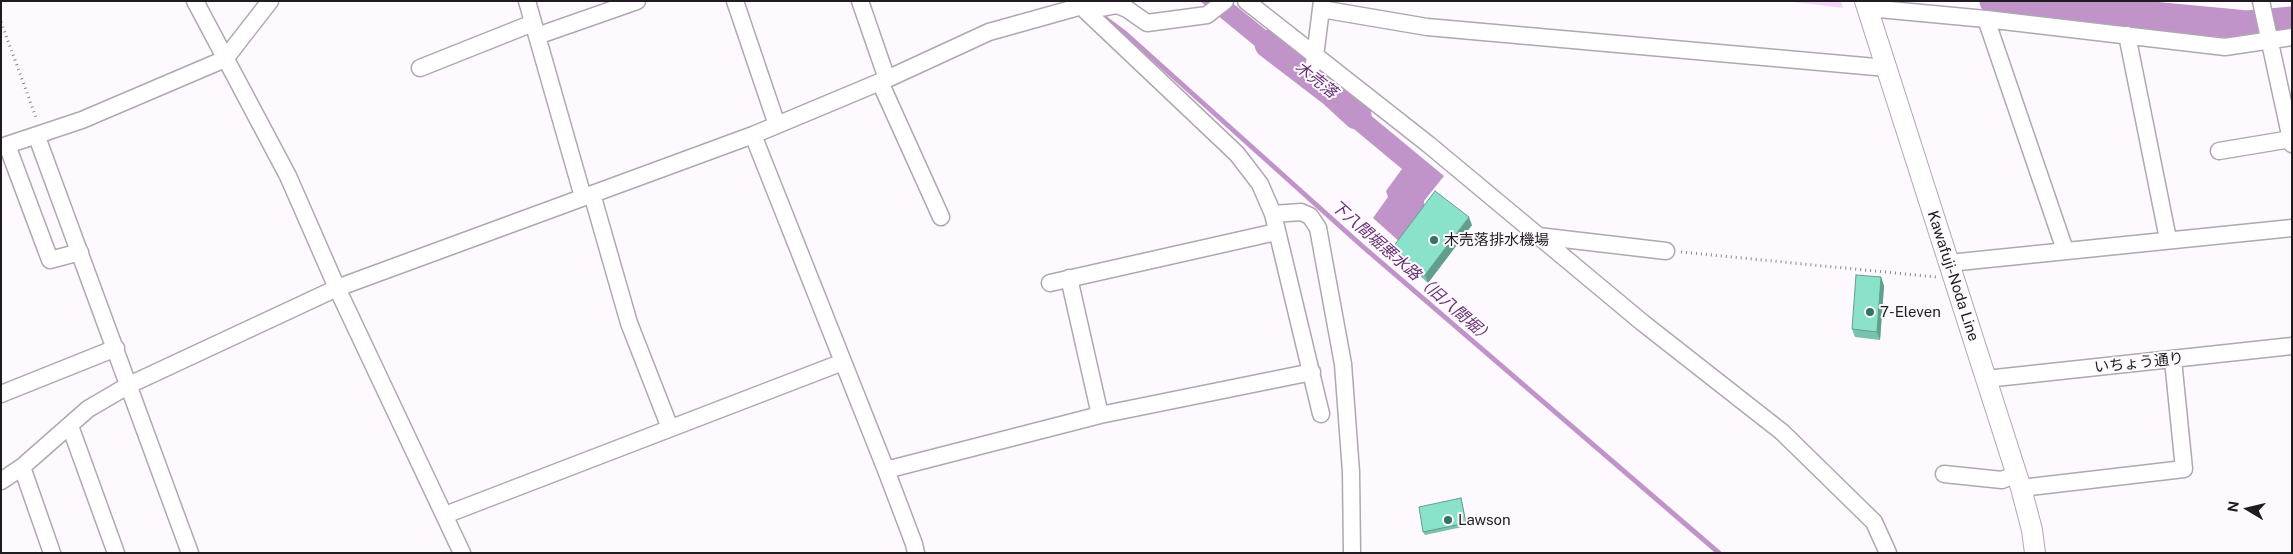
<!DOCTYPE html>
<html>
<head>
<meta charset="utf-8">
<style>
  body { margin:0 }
  #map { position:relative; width:2293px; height:554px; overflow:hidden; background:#fdf9fe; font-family:"Public Sans",sans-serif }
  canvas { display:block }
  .frame { position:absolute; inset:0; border:2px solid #1f1b20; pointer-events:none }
  .north { position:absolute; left:2223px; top:484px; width:50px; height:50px; -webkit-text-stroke:4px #fdf9fe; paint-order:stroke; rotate:279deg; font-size:14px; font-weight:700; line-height:20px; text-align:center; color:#1f1b20 }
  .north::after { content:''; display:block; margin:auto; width:18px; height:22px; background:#1f1b20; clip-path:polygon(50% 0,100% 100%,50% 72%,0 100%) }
</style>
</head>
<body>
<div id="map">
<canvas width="2293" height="554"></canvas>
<div class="frame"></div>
<div class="north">N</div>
</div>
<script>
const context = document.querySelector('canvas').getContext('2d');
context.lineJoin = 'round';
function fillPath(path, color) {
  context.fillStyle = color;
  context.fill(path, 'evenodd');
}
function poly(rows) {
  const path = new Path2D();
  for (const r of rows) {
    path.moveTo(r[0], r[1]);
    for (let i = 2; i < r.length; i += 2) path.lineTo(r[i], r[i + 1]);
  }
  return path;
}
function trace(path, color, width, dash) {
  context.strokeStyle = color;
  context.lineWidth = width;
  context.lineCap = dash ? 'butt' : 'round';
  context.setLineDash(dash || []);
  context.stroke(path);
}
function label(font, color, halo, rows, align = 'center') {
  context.font = font + ' "Public Sans","Noto Sans JP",sans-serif';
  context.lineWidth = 4;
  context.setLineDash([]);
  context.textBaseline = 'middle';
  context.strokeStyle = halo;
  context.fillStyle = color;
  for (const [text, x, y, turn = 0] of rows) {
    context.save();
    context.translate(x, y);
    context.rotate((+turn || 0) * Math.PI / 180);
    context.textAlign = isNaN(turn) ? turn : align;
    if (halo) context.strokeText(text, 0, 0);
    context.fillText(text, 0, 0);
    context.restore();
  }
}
fillPath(poly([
  [1786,1,1841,1,1843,8]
]), '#f6d2fd');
fillPath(poly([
  [1200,1,1230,1,1302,59,1300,83],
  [1334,85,1444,176,1424,201,1425,213,1401,243,1373,218,1388,197,1386,191,1402,169,1325,105,1329,86]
]), '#c093c9');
trace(poly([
  [1102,11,1106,19,1126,34,1361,245,1719,553]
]), '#c093c9', 5);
trace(poly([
  [1994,1,2247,25,2292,21],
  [1269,44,1333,93,1357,115]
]), '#c093c9', 29);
const minor = poly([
  [195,1,288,176,337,288,462,553],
  [527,1,583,197],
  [735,1,777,125],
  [860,1,887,79],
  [1079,1,1086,11,1237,154,1260,184,1273,214,1321,414],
  [1246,1,1428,144,1643,323,1782,432,1874,522,1888,553],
  [2261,1,2292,144],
  [1868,8,1986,19,2225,47,2292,37],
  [1321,9,1427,27,1887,68],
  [1086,11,1117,5,1127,9,1147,23,1207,15,1225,1],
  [1986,19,2065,250],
  [2127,35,2168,239],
  [537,36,637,1],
  [1314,64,1322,1],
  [420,68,533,23],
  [880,82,941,217],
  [753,135,886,470,914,544,916,553],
  [37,137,190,553],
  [7,145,50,260,80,252],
  [1,147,82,120,225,59,270,1],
  [2219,151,2291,139],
  [592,194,629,323,670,428],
  [1273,214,1301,212,1310,216,1318,228,1343,364,1351,472,1352,553],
  [1538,236,1666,251],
  [1949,263,2292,228],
  [1069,278,1100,415],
  [1050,283,1276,232],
  [1986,379,2292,346],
  [1,394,116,348],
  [70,426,116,553],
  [22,467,52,553],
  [886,470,1100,415,1312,372],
  [1944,474,2002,480,2017,474],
  [1,481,22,467,88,409,129,385,337,288,753,135,887,79,989,32,1082,6],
  [2021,488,2184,469,2173,360],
  [445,515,843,362]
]);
const major = poly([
  [1865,1,2021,488,2032,530,2035,553]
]);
trace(minor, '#b1a6b4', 19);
trace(major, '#b1a6b4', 22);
trace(poly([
  [1,22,37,120],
  [1681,252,1936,277]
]), '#89858a', 3, [1, 4]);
trace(minor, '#fff', 16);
trace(major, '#fff', 20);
fillPath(poly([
  [1472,225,1428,283,1396,255,1393,247],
  [1881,277,1884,286,1880,340,1855,337,1852,329],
  [1461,498,1467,526,1425,535,1423,532]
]), '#78c2ae');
fillPath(poly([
  [1469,217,1472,225,1428,283,1425,275],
  [1881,277,1884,286,1880,340,1877,332]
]), '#619e8d');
const building = poly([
  [1435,191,1469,217,1425,275,1393,247,1435,191],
  [1856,275,1881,277,1877,332,1852,329,1856,275],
  [1461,498,1466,523,1423,532,1419,507,1461,498]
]);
fillPath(building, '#8be2ca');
trace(building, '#619e8d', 1);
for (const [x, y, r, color] of [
  [1434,240,5,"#327463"],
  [1870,312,5,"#327463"],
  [1448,520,5,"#327463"]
]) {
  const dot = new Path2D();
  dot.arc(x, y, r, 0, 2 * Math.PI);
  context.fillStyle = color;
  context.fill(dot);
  trace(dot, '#fdf9fe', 2);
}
label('15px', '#1f1b20', '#fdf9fe', [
  ["木売落排水機場",1444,240],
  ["7-Eleven",1880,312],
  ["Lawson",1458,520]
], 'left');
label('15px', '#1f1b20', '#fdf9fe', [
  ["Kawafuji-Noda Line",1953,276,72],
  ["いちょう通り",2139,363,-6]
]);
label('italic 16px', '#683173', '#fdf9fe', [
  ["木売落",1316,80,38],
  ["下八間堀悪水路（旧八間堀）",1412,272,41]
]);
</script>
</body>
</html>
